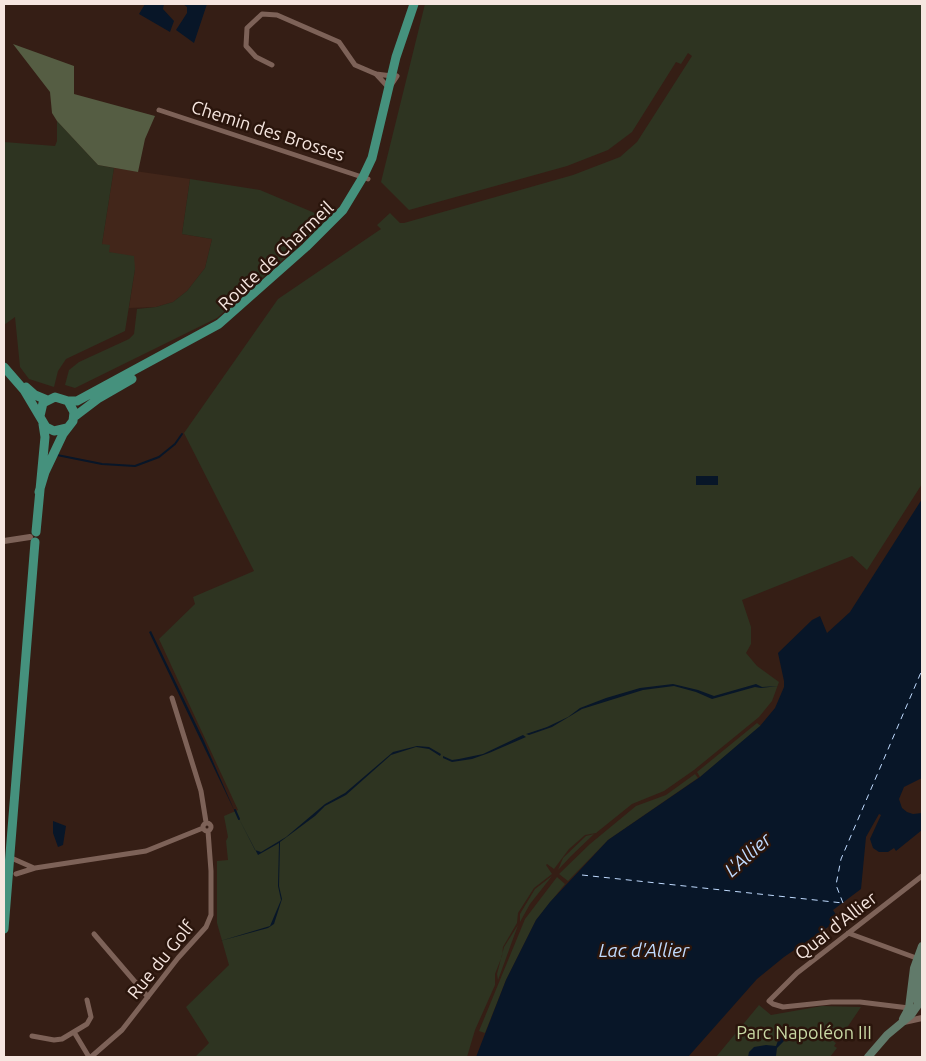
<!DOCTYPE html>
<html>
<head>
<meta charset="utf-8">
<style>
  body { margin:0 }
  #map { position:relative; width:926px; height:1061px; overflow:hidden; background:#351e15; font-family:Ubuntu,sans-serif }
  canvas { display:block }
  .frame { position:absolute; inset:0; border:5px solid #f6e6e0; pointer-events:none }
</style>
</head>
<body>
<div id="map">
<canvas width="926" height="1061"></canvas>
<div class="frame"></div>
</div>
<script>
const context = document.querySelector('canvas').getContext('2d');
context.lineJoin = 'round';
function fillPath(path, color) {
  context.fillStyle = color;
  context.fill(path, 'evenodd');
}
function poly(rows) {
  const path = new Path2D();
  for (const r of rows) {
    if (r.length === 3) {
      path.moveTo(r[0] + r[2], r[1]);
      path.arc(r[0], r[1], r[2], 0, 2 * Math.PI);
      continue;
    }
    path.moveTo(r[0], r[1]);
    for (let i = 2; i < r.length; i += 2) path.lineTo(r[i], r[i + 1]);
  }
  return path;
}
function trace(path, color, width, dash) {
  context.strokeStyle = color;
  context.lineWidth = width;
  context.lineCap = dash ? 'butt' : 'round';
  context.setLineDash(dash || []);
  context.stroke(path);
}
function label(font, color, halo, rows, align = 'center') {
  context.font = font + ' Ubuntu,sans-serif';
  context.lineWidth = 5;
  context.setLineDash([]);
  context.textBaseline = 'middle';
  context.strokeStyle = halo;
  context.fillStyle = color;
  for (const [text, x, y, turn = 0] of rows) {
    context.save();
    context.translate(x, y);
    context.rotate((+turn || 0) * Math.PI / 180);
    context.textAlign = isNaN(turn) ? turn : align;
    if (halo) context.strokeText(text, 0, 0);
    context.fillText(text, 0, 0);
    context.restore();
  }
}
fillPath(poly([
  [114,168,190,179,182,234,212,239,205,268,187,291,173,302,156,307,129,308,135,269,133,262,109,252,102,244]
]), '#42261a');
fillPath(poly([
  [425,4,922,4,922,484,867,570,852,556,742,600,751,627,751,644,746,653,757,666,779,682,772,701,759,717,694,770,664,791,632,804,596,833,585,835,569,849,554,869,547,864,546,865,552,874,534,888,518,913,517,923,503,947,502,956,495,974,495,985,475,1030,467,1057,195,1057,209,1043,186,1007,229,965,217,923,217,861,228,860,226,841,228,837,224,816,238,810,159,639,195,604,193,597,254,571,184,433,278,299,381,229,377,225,390,213,400,223,404,223,573,175,620,157,637,142,692,56,688,53,681,64,676,62,632,132,608,150,567,166,409,210,381,182],
  [57,121,98,165,114,168,102,244,110,245,109,252,134,256,135,269,125,331,66,359,58,371,54,387,29,379,20,367,15,317,4,325,4,142,55,146,57,141],
  [190,179,260,190,329,219,217,318,75,388,65,385,69,370,79,362,129,339,134,334,137,309,156,307,173,302,187,291,205,268,212,239,182,234],
  [757,723,761,726,700,777,697,772],
  [695,774,698,778,608,840,568,881,559,874,590,844,636,806,666,795],
  [594,834,571,856,558,870,563,858,586,836],
  [552,876,530,904,520,922,520,914,535,889],
  [557,877,565,884,536,920,506,980,485,1033,479,1031,525,919],
  [518,925,505,961,498,980,497,974,504,947],
  [759,1005,771,1015,822,1006,861,1007,840,1038,840,1040,832,1035,829,1038,836,1043,834,1046,837,1048,830,1057,716,1057]
]), '#2e3421');
fillPath(poly([
  [13,44,74,66,74,94,155,116,145,139,138,172,98,165,57,121,52,113,50,92]
]), '#555d43');
fillPath(poly([
  [145,4,164,4,163,9,174,21,170,32,139,14],
  [183,4,207,4,194,43,176,30,187,13,187,7],
  [696,476,718,476,718,485,696,485],
  [922,499,922,778,904,787,899,799,902,808,907,812,913,814,922,813,922,830,896,851,894,848,888,852,879,852,873,848,870,839,881,815,879,814,866,837,861,889,833,910,837,916,831,925,784,957,757,979,688,1057,476,1057,506,980,536,920,550,902,608,840,700,777,760,726,775,708,784,687,784,681,778,653,812,620,820,616,827,633,850,612],
  [151,631,204,741,235,812,149,632],
  [673,684,698,690,714,696,756,684,762,687,778,686,761,688,755,687,712,699,696,692,674,686,643,690,582,709,552,727,529,735,526,734,547,727,568,717,580,708,606,698,640,688],
  [523,735,526,737,489,753,472,759,452,762,443,758,443,756,452,760,459,759,483,754],
  [417,746,429,747,441,754,440,756,429,749,416,747,391,755,346,795,325,806,315,816,280,842,279,886,282,899,274,924,268,928,220,941,270,926,281,900,278,886,279,843,258,855,238,817,255,850,261,852,286,837,325,804,345,793,393,752],
  [53,821,66,826,63,845,58,847,53,833],
  [793,1029,800,1032,797,1034,796,1041,784,1041,777,1048,776,1056,748,1057,749,1052,754,1047,766,1045,776,1046,780,1035,786,1036]
]), '#081628');
trace(poly([
  [57,455,102,464,135,466,159,457,175,444,182,434],
  [235,810,239,819]
]), '#081628', 2);
trace(poly([
  [582,875,843,903],
  [843,903,836,885,841,859,922,670]
]), '#c0dbff', 1, [6, 5]);
trace(poly([
  [272,65,256,57,246,46,247,28,262,14,277,15,339,42,355,65,376,74,392,76],
  [376,74,389,88,397,76],
  [159,110,368,179],
  [172,698,201,791,206,822],
  [207,827,4],
  [9,857,34,868],
  [16,874,35,868,146,851,203,828],
  [848,933,919,959],
  [94,934,148,997],
  [909,1008,860,1002,831,1002,783,1007,773,1004,769,1001,797,973,922,876],
  [74,1032,89,1057],
  [32,1036,54,1040,62,1039,87,1024,91,1017,87,1000],
  [91,1057,122,1030,178,958,206,927,211,915,211,871,208,831]
]), '#7d6258', 5);
trace(poly([
  [4,541,30,537],
  [904,1022,922,1018]
]), '#7d6258', 6);
trace(poly([
  [903,1019,909,1008,914,968,922,946],
  [868,1057,887,1035,911,1015,918,1005,917,980,922,959]
]), '#617a6a', 8);
trace(poly([
  [4,367,24,390,46,427,54,431,67,428],
  [26,387,35,395,47,400],
  [68,401,77,401,219,324,306,247,343,210,363,177,372,158,396,57,414,4],
  [74,417,99,398,132,379],
  [39,492,45,472,63,434,73,421,74,412,68,401,55,397,43,403,40,416],
  [36,532,45,437,43,424],
  [4,929,35,542]
]), '#45917d', 9);
label('18px', '#f6e6e0', '#2a150c', [
  ["Chemin des Brosses",268,131,18],
  ["Route de Charmeil",276,256,-43],
  ["Quai d'Allier",836,926,-38],
  ["Rue du Golf",161,960,-51]
]);
label('18px', '#c8d8a4', '#2a150c', [
  ["Parc Napoléon III",804,1033]
]);
label('italic 19px', '#c0dbff', '#2a150c', [
  ["L'Allier",748,855,-42],
  ["Lac d'Allier",644,951]
]);
</script>
</body>
</html>
